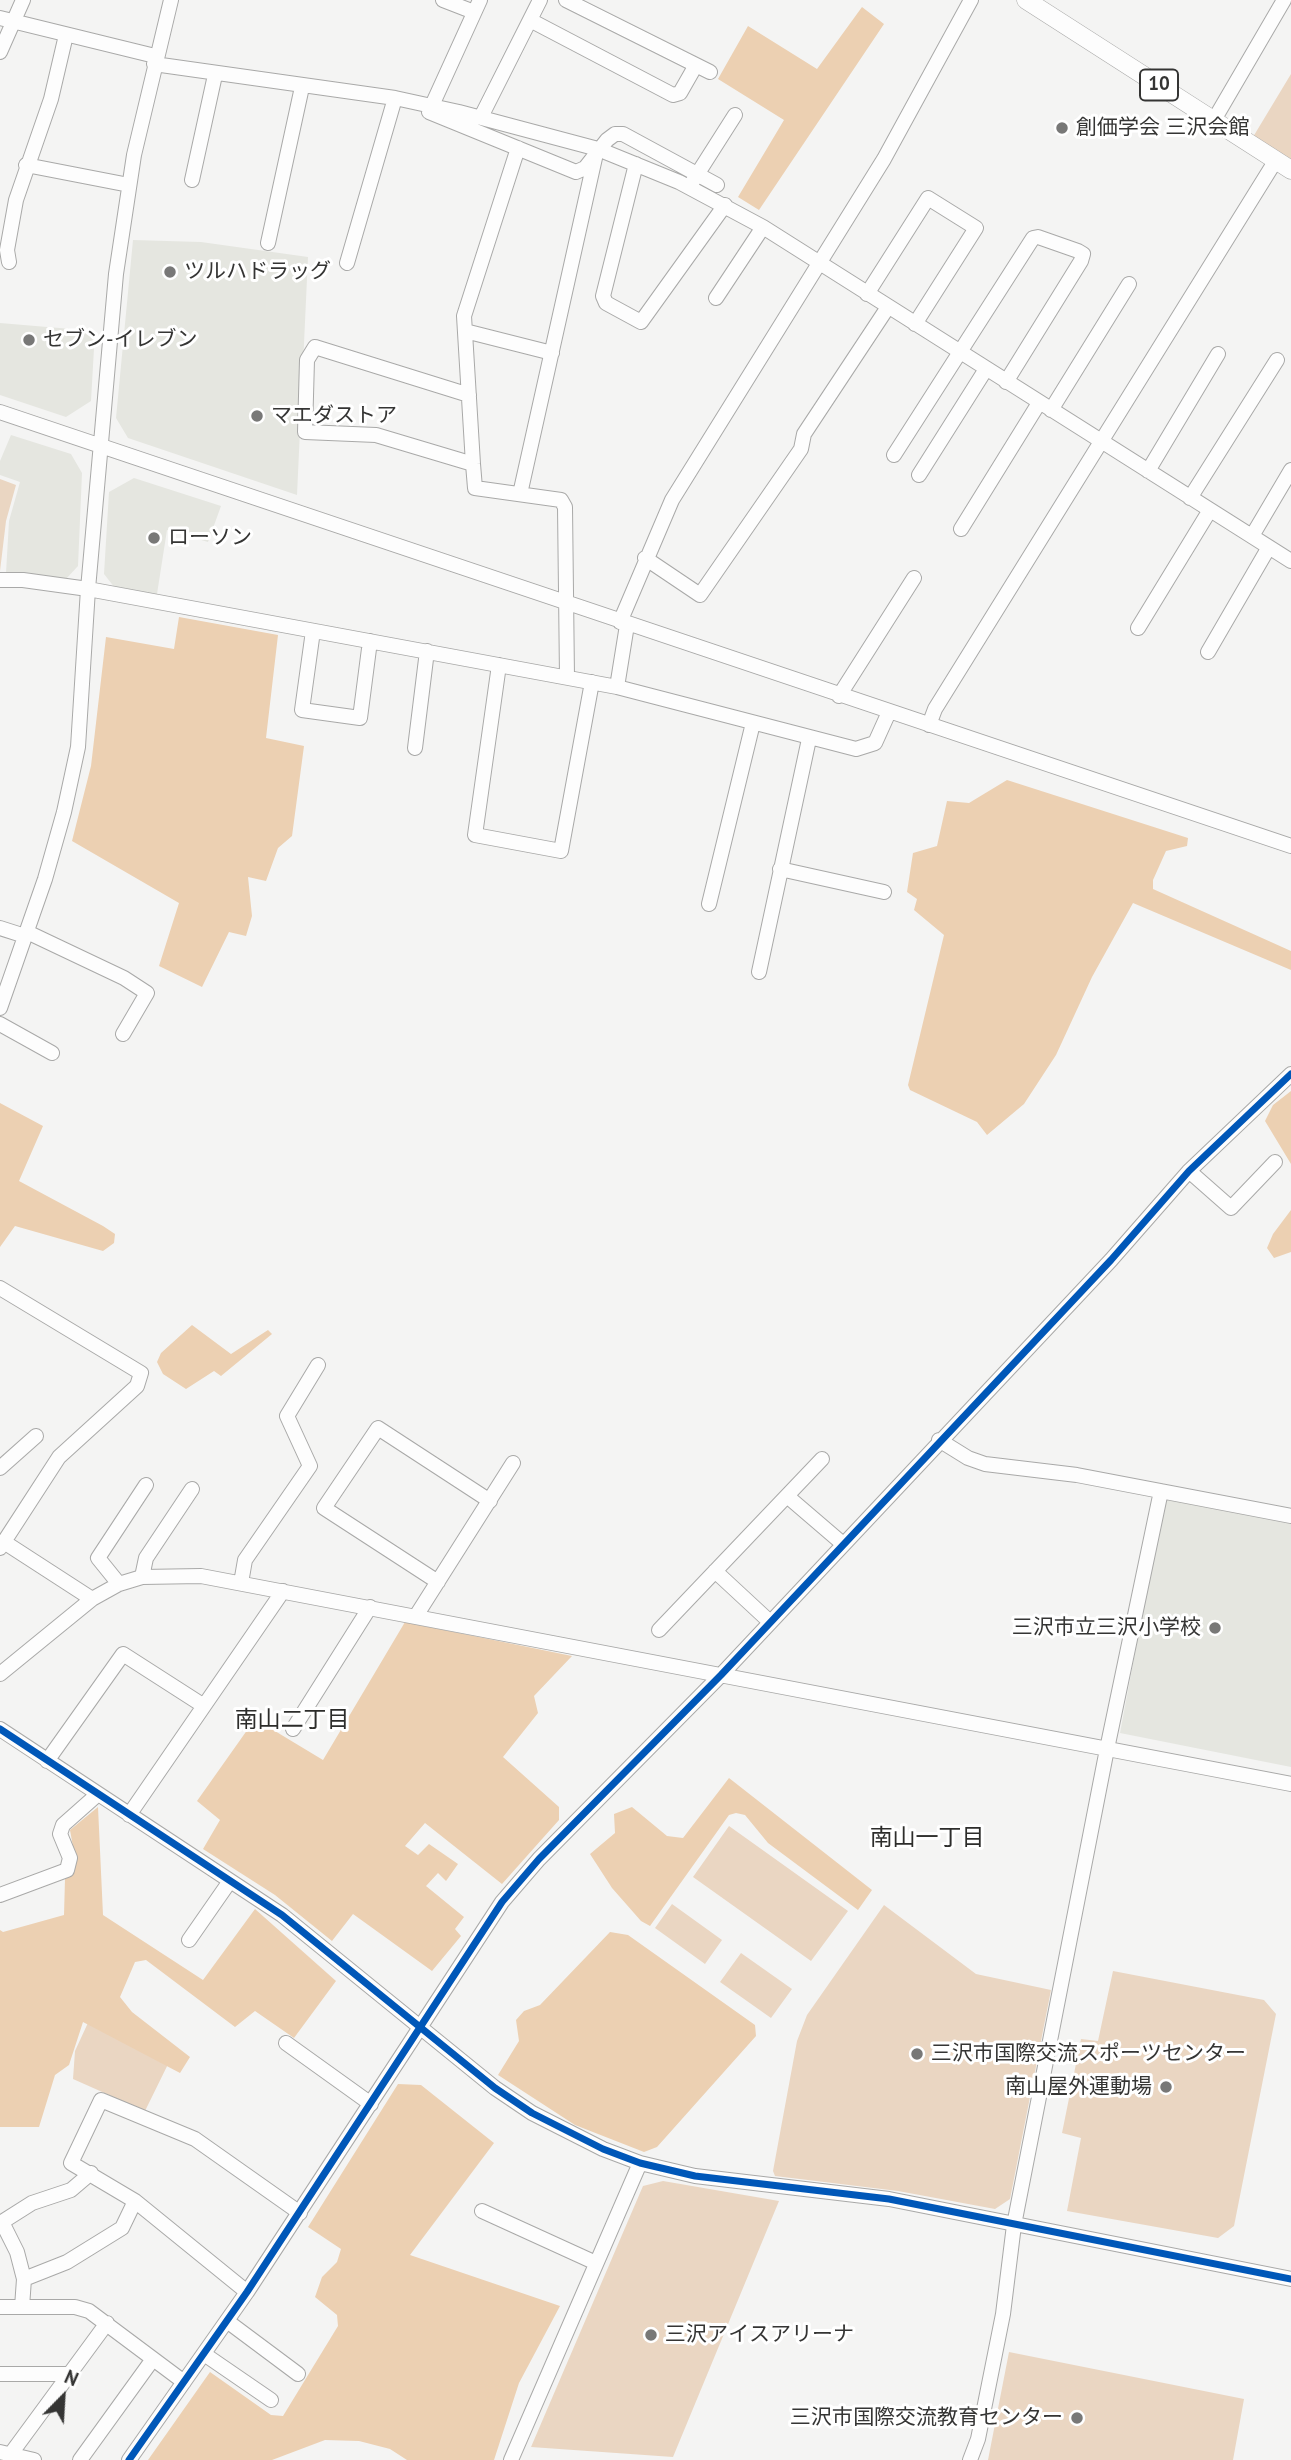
<!DOCTYPE html>
<html>
<head>
<meta charset="utf-8">
<style>
  body { margin:0 }
  #map { position:relative; width:1291px; height:2460px; overflow:hidden; background:#f4f4f3; font-family:"PT Sans",sans-serif }
  canvas { display:block }
  .north { position:absolute; left:28px; top:2362px; width:70px; height:70px; -webkit-text-stroke:5px #fff; paint-order:stroke; rotate:24deg; font-size:19px; font-weight:700; line-height:28px; text-align:center; color:#353534 }
  .north::after { content:''; display:block; margin:auto; width:24px; height:32px; background:#353534; clip-path:polygon(50% 0,100% 100%,50% 72%,0 100%) }
</style>
</head>
<body>
<div id="map">
<canvas width="1291" height="2460"></canvas>
<div class="north">N</div>
</div>
<script>
const context = document.querySelector('canvas').getContext('2d');
context.lineJoin = 'round';
function fillPath(path, color) {
  context.fillStyle = color;
  context.fill(path, 'evenodd');
}
function poly(rows) {
  const path = new Path2D();
  for (const r of rows) {
    path.moveTo(r[0], r[1]);
    for (let i = 2; i < r.length; i += 2) path.lineTo(r[i], r[i + 1]);
  }
  return path;
}
function trace(path, color, width, dash) {
  context.strokeStyle = color;
  context.lineWidth = width;
  context.lineCap = dash ? 'butt' : 'round';
  context.setLineDash(dash || []);
  context.stroke(path);
}
function label(font, color, halo, rows, align = 'center') {
  context.font = font + ' "PT Sans","Noto Sans JP",sans-serif';
  context.lineWidth = 6;
  context.setLineDash([]);
  context.textBaseline = 'middle';
  context.strokeStyle = halo;
  context.fillStyle = color;
  for (const [text, x, y, turn = 0] of rows) {
    context.save();
    context.translate(x, y);
    context.rotate((+turn || 0) * Math.PI / 180);
    context.textAlign = isNaN(turn) ? turn : align;
    if (halo) context.strokeText(text, 0, 0);
    context.fillText(text, 0, 0);
    context.restore();
  }
}
fillPath(poly([
  [133,240,201,242,308,257,297,495,128,438,116,418],
  [0,323,95,331,91,401,66,417,0,395],
  [11,435,71,454,82,473,78,566,66,579,6,573,9,521,20,482,0,475,0,461],
  [134,478,221,506,208,542,167,530,157,594,115,588,104,574,109,492],
  [1164,1498,1291,1523,1291,1767,1120,1733]
]), '#e5e6e0');
fillPath(poly([
  [1291,74,1291,160,1253,137],
  [0,479,16,485,6,521,0,571],
  [729,1826,848,1911,811,1961,693,1877],
  [672,1904,722,1940,705,1964,655,1928],
  [884,1905,976,1974,1051,1990,1010,2199,995,2209,898,2191,775,2176,773,2171,797,2041,807,2015],
  [741,1953,792,1989,771,2018,720,1982],
  [1113,1971,1264,2000,1276,2014,1234,2226,1218,2238,1067,2211,1081,2138,1062,2133,1081,2039,1098,2041],
  [98,2001,174,2052,145,2111,73,2079,75,2051],
  [663,2181,779,2201,673,2457,531,2447,643,2186],
  [1009,2352,1244,2399,1233,2460,988,2460]
]), '#ead6c2');
fillPath(poly([
  [862,7,884,24,759,210,738,197,784,120,718,79,748,26,817,69],
  [179,617,278,635,266,738,304,746,292,836,278,848,266,881,248,877,252,916,246,936,229,932,202,987,159,966,179,903,72,841,91,766,106,637,174,649],
  [1007,780,1188,838,1187,846,1166,851,1153,880,1153,889,1291,951,1291,970,1133,903,1092,977,1056,1055,1024,1104,987,1135,977,1122,910,1090,908,1085,944,935,914,910,917,899,907,892,913,853,937,846,947,801,969,803],
  [1291,1091,1291,1164,1265,1121,1273,1105],
  [0,1103,43,1126,19,1181,103,1226,115,1234,114,1243,103,1251,15,1226,0,1247],
  [1291,1210,1291,1252,1274,1258,1267,1248,1273,1234],
  [192,1325,231,1354,268,1330,272,1334,221,1376,214,1371,186,1389,163,1374,157,1362,161,1353],
  [405,1622,572,1656,534,1696,538,1713,503,1757,559,1807,559,1820,502,1884,425,1823,405,1846,418,1855,429,1844,458,1864,446,1881,438,1873,426,1886,464,1917,455,1929,461,1936,432,1971,353,1914,332,1941,275,1895,203,1849,220,1820,197,1801,255,1719,323,1760],
  [729,1778,872,1890,858,1910,768,1843,745,1815,736,1813,729,1815,650,1926,641,1921,612,1888,590,1854,615,1833,614,1814,632,1807,667,1836,683,1838],
  [98,1807,103,1915,203,1980,255,1909,336,1981,294,2038,255,2011,235,2027,146,1960,135,1962,120,1997,132,2012,190,2057,180,2073,83,2022,69,2065,55,2075,39,2127,0,2127,0,1930,3,1932,64,1915,65,1879,72,1875,75,1858,70,1830],
  [610,1932,628,1935,755,2025,756,2036,657,2147,644,2152,575,2125,498,2075,519,2041,516,2020,524,2011,540,2005],
  [398,2084,421,2085,494,2143,410,2255,560,2306,519,2383,494,2460,407,2460,390,2449,359,2441,325,2440,272,2460,148,2460,210,2372,271,2415,283,2416,338,2326,337,2315,315,2297,322,2277,337,2262,341,2249,308,2227]
]), '#ecd0b2');
const minor = poly([
  [443,0,474,12],
  [480,0,429,112,576,172,585,168,607,140,615,134,623,134,717,185],
  [566,0,710,72],
  [0,18,155,56],
  [530,20,673,95,680,93,696,65],
  [0,52,23,0],
  [154,64,395,98,459,112,598,149,679,182,763,227,1291,561],
  [481,117,540,0],
  [1214,120,1284,0],
  [518,148,464,316,473,464,475,488,561,500,565,507,567,677],
  [636,164,603,296,606,303,641,322,725,205],
  [26,165,129,185],
  [192,180,215,75],
  [693,181,735,115],
  [268,243,302,87],
  [9,262,7,250,16,200,51,99,66,35],
  [347,263,395,98],
  [867,294,928,198,976,228,915,324],
  [716,298,763,227],
  [465,331,552,353],
  [469,395,315,347,307,360,305,432,376,435,473,464],
  [1051,410,1129,284],
  [0,412,1291,846],
  [894,455,1033,238,1038,237,1078,251,1083,254,1081,261,1006,382],
  [1148,471,1218,354],
  [919,475,986,369],
  [520,494,595,158],
  [1190,498,1277,360],
  [961,529,1039,403],
  [1252,536,1291,470],
  [645,558,700,595,801,449,804,434,888,307],
  [0,580,23,580,88,589,617,687,856,749,875,743,889,712],
  [620,622,672,500,884,159,971,0],
  [1138,628,1210,510],
  [313,631,302,710,360,718,370,641],
  [1208,652,1269,547],
  [499,665,475,835,561,851,592,682],
  [617,687,627,625],
  [839,696,914,578],
  [929,725,935,709,1276,160],
  [415,748,427,651],
  [780,869,884,892],
  [709,904,753,723],
  [0,928,25,936],
  [27,932,124,978,147,993,123,1034],
  [759,972,809,739],
  [0,1008,45,879,64,812,78,747,88,589,116,274,134,155,171,0],
  [0,1024,52,1053],
  [1189,1171,1231,1208,1275,1162],
  [0,1288,141,1373,137,1386,59,1457,0,1548],
  [939,1440,968,1458,985,1464,1077,1475,1291,1516],
  [0,1468,36,1436],
  [787,1496,843,1544],
  [4,1542,92,1599],
  [715,1571,770,1622],
  [142,1577,146,1558,192,1489],
  [438,1582,324,1508,378,1428,490,1501],
  [241,1583,245,1560,310,1466,287,1416,318,1365],
  [119,1584,98,1558,146,1485],
  [416,1616,513,1463],
  [659,1630,822,1459],
  [0,1674,92,1599,119,1584,142,1577,201,1576,1291,1784],
  [0,1729,282,1915,495,2088,532,2113,603,2149,640,2163,695,2176,889,2199,1291,2279],
  [293,1729,370,1607],
  [47,1761,123,1654,204,1706],
  [129,1815,283,1591],
  [0,1895,67,1870,70,1858,60,1834,63,1825,98,1794],
  [189,1940,230,1881],
  [286,2043,371,2104],
  [482,2211,596,2263],
  [24,2279,67,2262,122,2228,135,2201],
  [247,2292,135,2201,71,2163,101,2100,195,2139,300,2213],
  [0,2307,75,2307,89,2311,184,2382],
  [22,2307,24,2279,17,2252,2,2222,32,2203,71,2190,91,2173],
  [227,2321,298,2374],
  [204,2354,271,2400],
  [0,2374,67,2374],
  [0,2452,34,2460],
  [10,2455,107,2323],
  [80,2460,153,2359],
  [129,2460,247,2292,502,1902,539,1859,721,1675,1111,1260,1189,1171,1291,1074],
  [511,2460,640,2163],
  [970,2460,978,2439,1003,2314,1014,2225,1107,1749,1161,1491]
]);
const major = poly([
  [1026,0,1291,170]
]);
trace(minor, '#a9a9a8', 16);
trace(major, '#a9a9a8', 19);
trace(minor, '#fdfdfd', 14);
trace(major, '#fdfdfd', 18);
trace(poly([
  [0,1729,282,1915,495,2088,532,2113,603,2149,640,2163,695,2176,889,2199,1291,2279],
  [129,2460,247,2292,502,1902,539,1859,721,1675,1111,1260,1189,1171,1291,1074]
]), '#0057b8', 7);
for (const [x, y, r, color] of [
  [1062,128,7,"#787877"],
  [170,272,7,"#787877"],
  [29,340,7,"#787877"],
  [257,416,7,"#787877"],
  [154,538,7,"#787877"],
  [1215,1628,7,"#787877"],
  [917,2054,7,"#787877"],
  [1166,2087,7,"#787877"],
  [651,2335,7,"#787877"],
  [1077,2418,7,"#787877"]
]) {
  const dot = new Path2D();
  dot.arc(x, y, r, 0, 2 * Math.PI);
  context.fillStyle = color;
  context.fill(dot);
  trace(dot, '#fff', 2.5);
}
for (const [x, y, w] of [
  [1159,85,38]
]) {
  const box = new Path2D();
  box.roundRect(x - w / 2, y - 15.5, w, 31, 5);
  context.fillStyle = '#fff';
  context.fill(box);
  trace(box, '#353534', 2);
}
label('bold 19px', '#353534', null, [
  ["10",1159,85]
]);
label('21px', '#353534', '#fff', [
  ["創価学会 三沢会館",1076,128],
  ["ツルハドラッグ",184,272],
  ["セブン-イレブン",43,340],
  ["マエダストア",271,416],
  ["ローソン",168,538],
  ["三沢市立三沢小学校",1201,1628,"right"],
  ["三沢市国際交流スポーツセンター",931,2054],
  ["南山屋外運動場",1152,2087,"right"],
  ["三沢アイスアリーナ",665,2335],
  ["三沢市国際交流教育センター",1063,2418,"right"]
], 'left');
label('23px', '#2d2d2b', '#fff', [
  ["南山二丁目",292,1720],
  ["南山一丁目",927,1838]
]);
</script>
</body>
</html>
